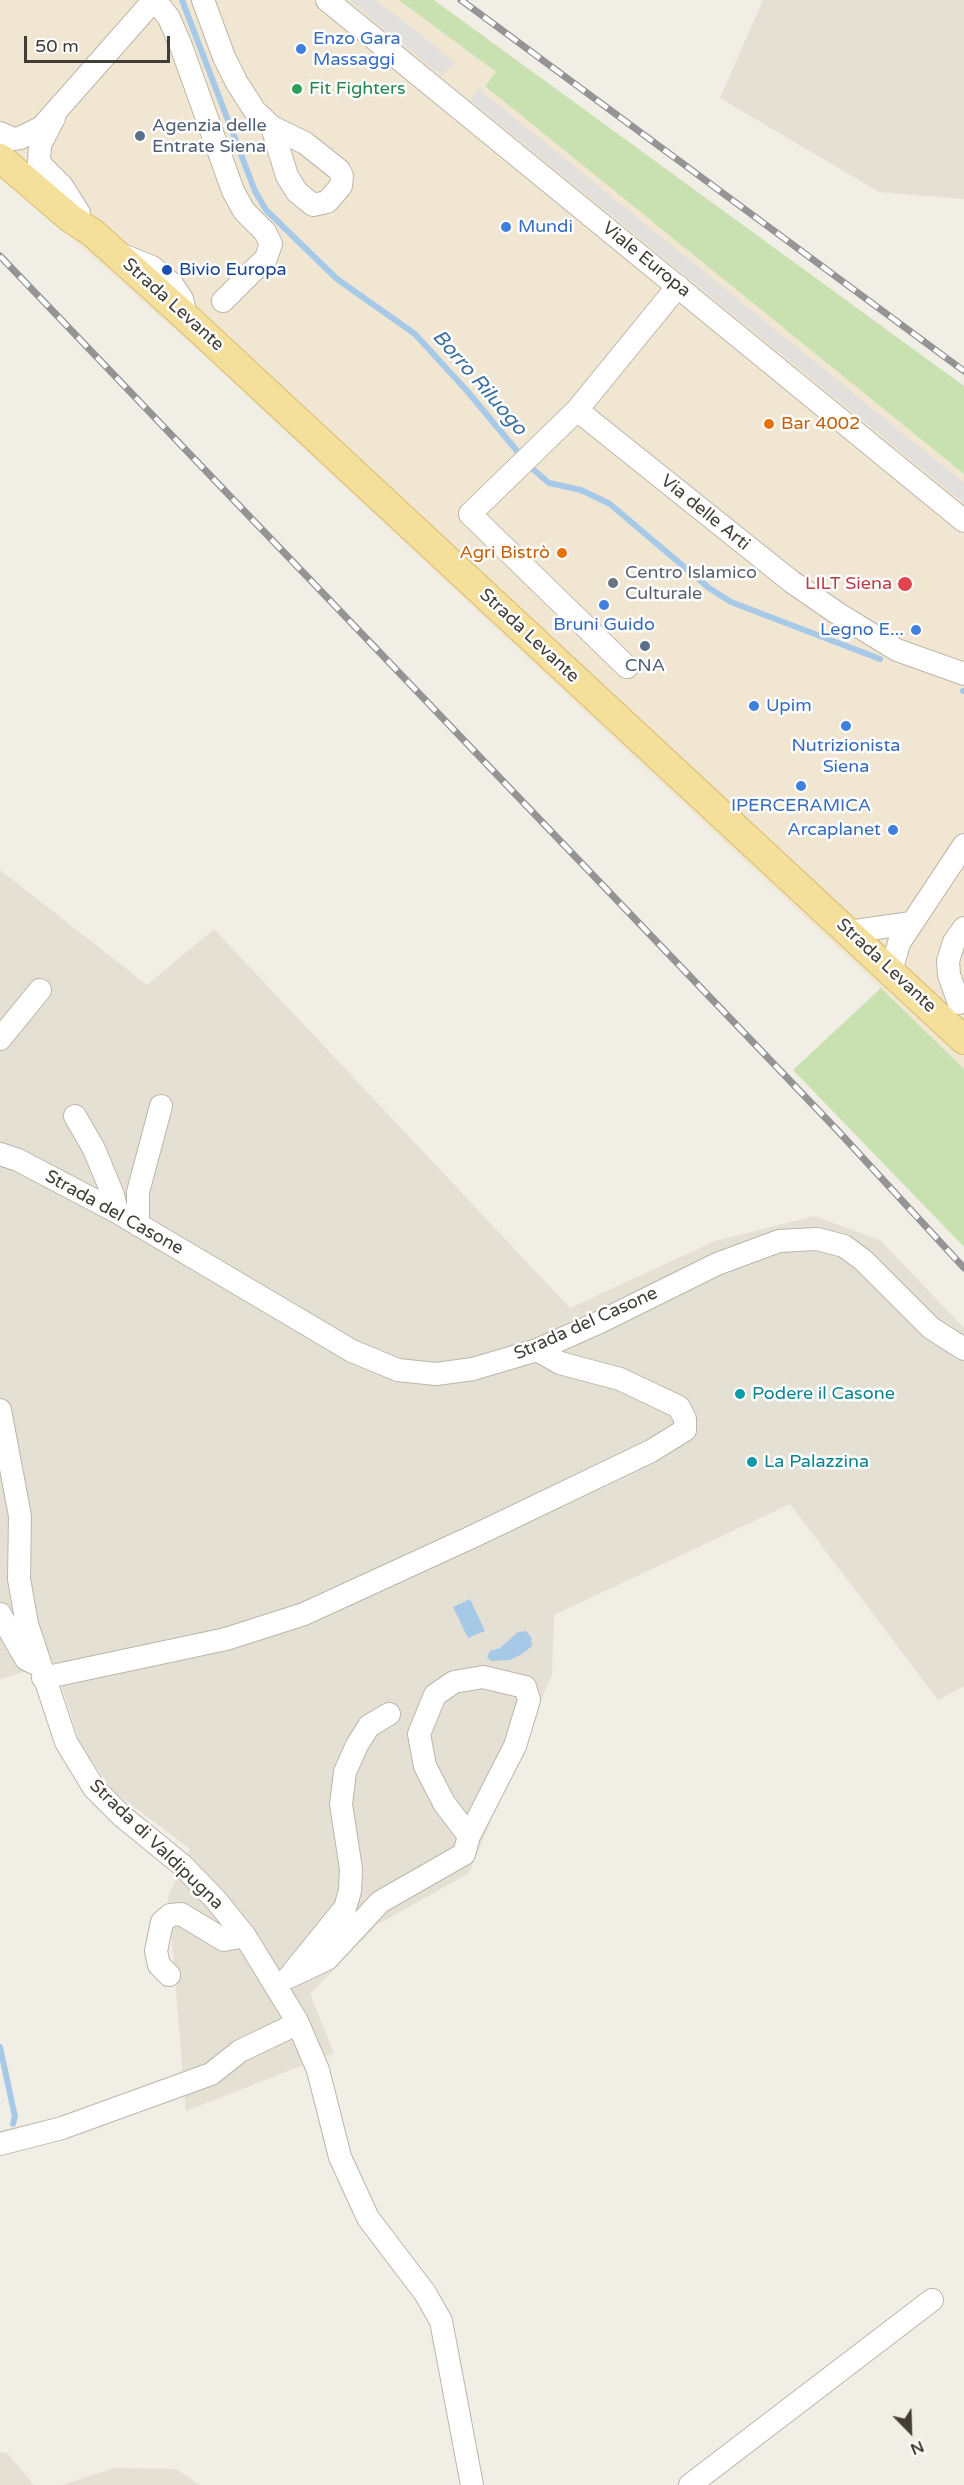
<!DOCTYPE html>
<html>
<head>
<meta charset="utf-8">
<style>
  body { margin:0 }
  #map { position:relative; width:964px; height:2485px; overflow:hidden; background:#f1eee5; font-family:"Varela Round",sans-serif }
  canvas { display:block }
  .north { position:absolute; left:880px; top:2401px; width:60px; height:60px; -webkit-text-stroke:4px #fff; paint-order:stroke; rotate:157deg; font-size:16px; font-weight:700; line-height:24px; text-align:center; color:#423e35 }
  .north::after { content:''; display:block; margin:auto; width:21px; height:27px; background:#423e35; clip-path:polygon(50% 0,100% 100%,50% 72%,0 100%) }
  .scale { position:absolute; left:24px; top:36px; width:146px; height:27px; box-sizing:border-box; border:3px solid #423e35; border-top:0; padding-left:8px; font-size:18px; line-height:21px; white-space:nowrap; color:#423e35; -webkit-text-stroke:4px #fff; paint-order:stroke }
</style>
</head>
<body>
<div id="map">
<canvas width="964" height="2485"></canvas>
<div class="north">N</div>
<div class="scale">50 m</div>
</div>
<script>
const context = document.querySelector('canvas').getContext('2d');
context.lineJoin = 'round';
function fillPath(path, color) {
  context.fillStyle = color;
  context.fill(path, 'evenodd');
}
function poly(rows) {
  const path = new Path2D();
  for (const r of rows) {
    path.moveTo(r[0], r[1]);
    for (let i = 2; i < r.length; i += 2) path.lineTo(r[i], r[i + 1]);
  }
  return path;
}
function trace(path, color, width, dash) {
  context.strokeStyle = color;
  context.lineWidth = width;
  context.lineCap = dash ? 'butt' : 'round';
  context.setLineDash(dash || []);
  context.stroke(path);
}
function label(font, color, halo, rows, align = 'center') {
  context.font = font + ' "Varela Round",sans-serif';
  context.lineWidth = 5;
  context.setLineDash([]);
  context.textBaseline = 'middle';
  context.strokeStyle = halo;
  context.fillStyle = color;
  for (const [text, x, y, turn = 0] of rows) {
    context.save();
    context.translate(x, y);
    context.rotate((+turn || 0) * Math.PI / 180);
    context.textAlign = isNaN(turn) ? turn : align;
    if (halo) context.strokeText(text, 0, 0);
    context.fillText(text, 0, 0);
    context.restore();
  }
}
fillPath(poly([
  [763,0,964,0,964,199,879,192,720,98],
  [0,870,147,985,214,929,570,1308,715,1241,814,1216,880,1240,964,1328,964,1686,938,1700,790,1504,554,1615,552,1674,469,1873,377,1925,310,1994,334,2053,186,2111,168,1896,190,1849,112,1790,80,1744,54,1663,0,1679],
  [0,2452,7,2453,34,2485,0,2485],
  [114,2468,176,2469,200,2485,62,2485]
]), '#e4e0d4');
fillPath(poly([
  [0,0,399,0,496,72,486,86,964,474,964,1069,881,988,212,363,0,174]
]), '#f1e6d2');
fillPath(poly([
  [399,0,434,0,964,386,964,474,485,86,496,72],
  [881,988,964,1069,964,1247,793,1070]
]), '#c9e1b1');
fillPath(poly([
  [349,0,376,0,455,62,442,76],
  [479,89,964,483,964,503,470,100]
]), '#e2e0dd');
fillPath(poly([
  [470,1599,485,1631,468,1638,453,1607],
  [526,1631,531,1637,532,1646,522,1654,510,1660,491,1661,487,1657,490,1651,500,1648,518,1632]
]), '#a7c9e8');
trace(poly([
  [182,0,255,191,266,210,337,279,415,334,468,392,522,457],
  [528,465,549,483,581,490,610,504,709,588,731,602,880,659],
  [963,691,964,691],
  [0,2047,15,2117,13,2124]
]), '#a7c9e8', 6);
const minor = poly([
  [155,0,169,18,181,46,233,191,244,211,265,232,271,244,266,258,223,301],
  [203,0,224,57,237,83,255,111,272,127,305,143,339,170,342,176,341,186,327,202,313,205,297,192,287,176,272,127],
  [327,0,964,521],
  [54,118,40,145,39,163,62,186,79,213],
  [0,133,13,139,20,138,42,127,154,0],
  [125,256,152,267,172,284,182,299,186,315],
  [577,410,792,582,837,613,897,650,964,674],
  [627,667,470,514,577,410,678,286],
  [848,932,911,923],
  [891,972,899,943,964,845],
  [959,1003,949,975,948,961,954,942,964,928],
  [0,1039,40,990],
  [75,1116,94,1149,113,1195,117,1212],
  [0,1154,18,1160,117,1212,352,1351,398,1370,436,1374,473,1369,537,1350,600,1322,717,1264,779,1241,817,1239,844,1246,863,1260,931,1328,964,1349],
  [138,1225,138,1192,161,1106],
  [0,1410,20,1516,19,1579,27,1624,66,1742,94,1788,122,1816,182,1865,215,1899,245,1936,297,2021,318,2070,340,2157,368,2218,425,2293,441,2321,472,2485],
  [0,1614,26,1659,34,1663],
  [43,1678,226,1639,304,1614,476,1535,651,1451,685,1430,685,1419,679,1407,620,1379,560,1363,537,1350],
  [293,1972,345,1908,350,1891,351,1869,341,1804,345,1772,357,1745,369,1726,389,1714],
  [169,1975,159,1965,156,1951,162,1922,170,1915,181,1914,224,1940,245,1936],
  [289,1977,327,1959,380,1902,464,1854,469,1836,444,1803,425,1766,419,1734,435,1695,454,1682,483,1677,525,1687,529,1700,515,1746,469,1836],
  [0,2144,62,2128,211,2074,240,2051,286,2029,297,2021],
  [690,2485,932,2300]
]);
const major = poly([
  [0,158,70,218,93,233,186,317,964,1040]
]);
trace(minor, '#bbb6a9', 24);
trace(major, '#d7bd6d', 30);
trace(minor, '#fff', 22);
trace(major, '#f4e09b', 28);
const rail = poly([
  [461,0,964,371],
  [0,256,839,1132,964,1268]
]);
trace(rail, '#949494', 7);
trace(rail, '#fff', 4.5, [14]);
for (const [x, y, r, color] of [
  [301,49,6,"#3f7fe0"],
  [297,89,6,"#2e9e5b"],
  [140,136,6,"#5c6f8a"],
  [506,227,6,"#3f7fe0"],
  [167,270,6,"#1a4fb4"],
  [769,424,6,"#e8710a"],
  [562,553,6,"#e8710a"],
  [613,583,6,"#6b7280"],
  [905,584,8,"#e0444e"],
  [604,605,6,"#3f7fe0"],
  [916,630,6,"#3f7fe0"],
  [645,646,6,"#5c6f8a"],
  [754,706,6,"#3f7fe0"],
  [846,726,6,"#3f7fe0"],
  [801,786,6,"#3f7fe0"],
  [893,830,6,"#3f7fe0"],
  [740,1394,6,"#0f9aa8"],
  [752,1462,6,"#0f9aa8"]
]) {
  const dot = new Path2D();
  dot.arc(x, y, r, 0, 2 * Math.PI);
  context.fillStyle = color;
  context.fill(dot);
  trace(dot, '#fff', 2);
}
label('18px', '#366cbe', '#fff', [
  ["Enzo Gara",313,39],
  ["Massaggi",313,60],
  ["Mundi",518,227],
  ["Bruni Guido",604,625,"center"],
  ["Legno E...",904,630,"right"],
  ["Upim",766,706],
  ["Nutrizionista",846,746,"center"],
  ["Siena",846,767,"center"],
  ["IPERCERAMICA",801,806,"center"],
  ["Arcaplanet",881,830,"right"]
], 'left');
label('18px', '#27864d', '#fff', [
  ["Fit Fighters",309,89]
], 'left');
label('18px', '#4e5e75', '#fff', [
  ["Agenzia delle",152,126],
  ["Entrate Siena",152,147],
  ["CNA",645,666,"center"]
], 'left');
label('18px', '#423e35', '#fff', [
  ["Viale Europa",646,260,39],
  ["Strada Levante",173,305,42],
  ["Via delle Arti",705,513,39],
  ["Strada Levante",529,636,43],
  ["Strada Levante",886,966,43],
  ["Strada del Casone",114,1213,29],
  ["Strada del Casone",586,1324,-24],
  ["Strada di Valdipugna",156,1845,44]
]);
label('18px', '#164399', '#fff', [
  ["Bivio Europa",179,270]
], 'left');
label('18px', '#c56008', '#fff', [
  ["Bar 4002",781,424],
  ["Agri Bistrò",550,553,"right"]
], 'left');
label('18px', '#5b616d', '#fff', [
  ["Centro Islamico",625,573],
  ["Culturale",625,594]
], 'left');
label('18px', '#be3a42', '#fff', [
  ["LILT Siena",892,584]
], 'right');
label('18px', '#0d838f', '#fff', [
  ["Podere il Casone",752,1394],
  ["La Palazzina",764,1462]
], 'left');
label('italic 20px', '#3a70a3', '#fff', [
  ["Borro Riluogo",479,383,49]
]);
</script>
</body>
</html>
